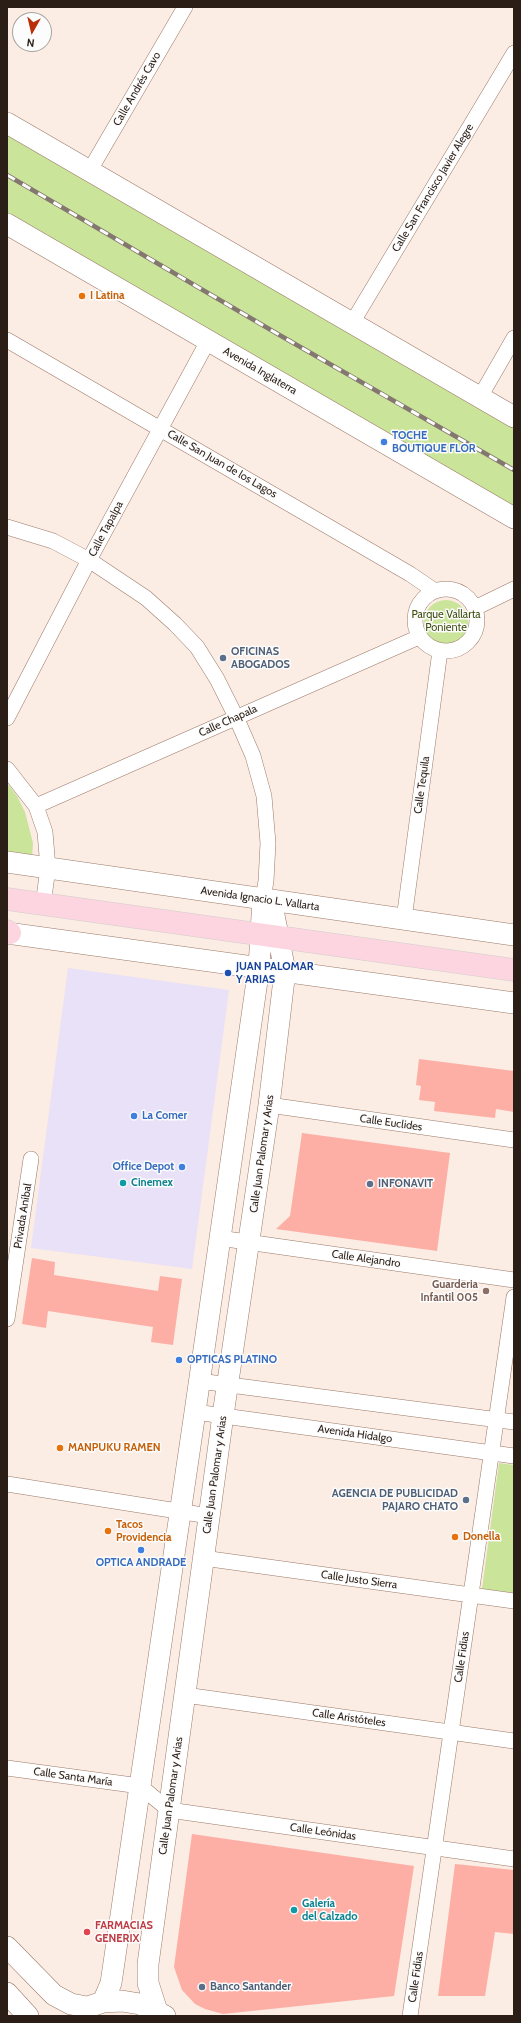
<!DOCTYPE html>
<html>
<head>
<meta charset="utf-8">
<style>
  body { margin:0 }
  #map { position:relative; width:521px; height:2023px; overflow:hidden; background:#fbece4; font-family:Cabin,sans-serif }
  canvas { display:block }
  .frame { position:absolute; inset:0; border:8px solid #2b1e17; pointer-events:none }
  .north { position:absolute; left:12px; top:12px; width:40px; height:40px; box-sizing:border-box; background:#fcfcfc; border:1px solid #a8a3a0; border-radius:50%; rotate:188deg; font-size:11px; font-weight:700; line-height:16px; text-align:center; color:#2b1e17 }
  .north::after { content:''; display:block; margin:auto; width:14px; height:18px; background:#b92f06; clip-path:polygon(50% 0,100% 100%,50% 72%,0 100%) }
</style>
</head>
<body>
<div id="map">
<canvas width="521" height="2023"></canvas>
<div class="frame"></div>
<div class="north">N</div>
</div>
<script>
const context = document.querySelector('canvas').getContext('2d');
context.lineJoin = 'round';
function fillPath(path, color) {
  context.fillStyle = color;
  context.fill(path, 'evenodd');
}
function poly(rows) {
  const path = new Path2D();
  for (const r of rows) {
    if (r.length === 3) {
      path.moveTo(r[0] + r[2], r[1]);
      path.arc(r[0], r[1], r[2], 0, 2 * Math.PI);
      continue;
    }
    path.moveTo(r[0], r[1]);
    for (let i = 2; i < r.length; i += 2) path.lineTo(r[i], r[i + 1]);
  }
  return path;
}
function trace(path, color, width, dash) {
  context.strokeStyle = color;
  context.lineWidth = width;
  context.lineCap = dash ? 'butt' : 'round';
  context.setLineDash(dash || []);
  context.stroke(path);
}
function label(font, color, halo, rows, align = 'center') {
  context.font = font + ' Cabin,sans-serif';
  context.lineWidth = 3;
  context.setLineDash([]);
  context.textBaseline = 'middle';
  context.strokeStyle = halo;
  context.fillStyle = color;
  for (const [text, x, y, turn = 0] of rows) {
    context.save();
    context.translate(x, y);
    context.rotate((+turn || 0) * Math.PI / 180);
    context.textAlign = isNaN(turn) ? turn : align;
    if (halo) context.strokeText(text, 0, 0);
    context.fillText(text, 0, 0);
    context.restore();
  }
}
fillPath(poly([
  [68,968,229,990,192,1269,31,1248]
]), '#e8e1f7');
fillPath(poly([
  [7,135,514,427,514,507,7,213],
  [446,622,22],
  [7,783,17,796,25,812,33,843,32,858,7,855],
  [499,1463,514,1465,514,1593,482,1589]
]), '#cae49a');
fillPath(poly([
  [419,1059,514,1071,514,1112,496,1109,495,1118,434,1111,435,1102,419,1100,421,1086,416,1085],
  [302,1133,450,1153,437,1251,276,1229,290,1216],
  [32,1258,55,1262,54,1275,158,1291,160,1276,182,1279,173,1345,151,1342,153,1327,48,1311,46,1328,22,1324],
  [192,1834,414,1866,394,1996,223,2014,205,2009,195,2004,182,1990,174,1967],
  [455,1864,514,1870,514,1934,495,1932,485,1996,438,1996]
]), '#fdafa5');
const street = poly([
  [90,170,185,7],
  [352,323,514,53],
  [7,340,410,574,435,591],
  [480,397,514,338],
  [7,527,53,541,89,560,146,598,175,624,197,647,217,679,236,717,253,756,264,796,268,843,266,881,263,899],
  [446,620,31],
  [475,608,514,589],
  [7,718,89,560,208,341],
  [7,769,36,806,45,832,48,868,43,905],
  [36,806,419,637],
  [404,919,440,651],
  [269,1105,514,1140],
  [219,1238,514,1280],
  [7,1319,31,1159],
  [199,1381,514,1422],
  [195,1412,514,1456],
  [7,1484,209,1516],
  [203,1558,514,1601],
  [185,1695,514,1741],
  [7,1768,140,1786,169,1810,514,1859],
  [410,2016,514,1297]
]);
const secondary = poly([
  [7,123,514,417],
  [7,224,514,518],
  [7,862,514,935],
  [7,933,514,1003],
  [7,1947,54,1995,71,2004,87,2007],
  [7,1993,28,2016],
  [103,2002,111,1983,195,1412,259,967,263,899],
  [91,2006,103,2002,122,2001,140,2004,165,2016],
  [157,2011,148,1983,148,1964,223,1415,269,1105,285,971,271,900]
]);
const primary = poly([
  [7,899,514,970],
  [7,931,10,933]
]);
trace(street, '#9b7a68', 16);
trace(secondary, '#9b7a68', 22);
trace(primary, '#d0cecc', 23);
trace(street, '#fff', 15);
trace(secondary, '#fff', 21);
trace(primary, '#fcd5e0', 22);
const rail = poly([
  [7,175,276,333,514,470]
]);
trace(rail, '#84776f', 4.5);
trace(rail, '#fcfcfc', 3, [9]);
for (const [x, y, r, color] of [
  [82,296,4,"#e8710a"],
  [384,442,4,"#3f7fe0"],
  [223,658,4,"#5c6f8a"],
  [228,973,4,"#1a4fb4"],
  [134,1116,4,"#3f7fe0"],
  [182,1167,4,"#3f7fe0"],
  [123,1183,4,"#0f9aa8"],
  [370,1184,4,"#5c6f8a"],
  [486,1291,4,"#8d6e63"],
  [179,1360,4,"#3f7fe0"],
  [60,1448,4,"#e8710a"],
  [466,1500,4,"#5c6f8a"],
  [108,1531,4,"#e8710a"],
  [455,1537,4,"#e8710a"],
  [141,1550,4,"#3f7fe0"],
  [294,1910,4,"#0f9aa8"],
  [87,1932,4,"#e0444e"],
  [202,1987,4,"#5c6f8a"]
]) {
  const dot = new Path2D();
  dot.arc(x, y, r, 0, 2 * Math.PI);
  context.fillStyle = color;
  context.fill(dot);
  trace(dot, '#fcfcfc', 1.5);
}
label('11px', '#2b1e17', '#fcfcfc', [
  ["Calle Andrés Cavo",137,89,-60],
  ["Calle San Francisco Javier Alegre",433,188,-59],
  ["Avenida Inglaterra",260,371,30],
  ["Calle San Juan de los Lagos",222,464,30],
  ["Calle Tapalpa",106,529,-62],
  ["Calle Chapala",228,721,-24],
  ["Calle Tequila",422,785,-82],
  ["Avenida Ignacio L. Vallarta",260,899,8],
  ["Calle Euclides",391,1123,8],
  ["Calle Juan Palomar y Arias",262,1154,-82],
  ["Privada Aníbal",23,1216,-81],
  ["Calle Alejandro",366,1259,8],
  ["Avenida Hidalgo",355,1434,8],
  ["Calle Juan Palomar y Arias",215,1475,-82],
  ["Calle Justo Sierra",359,1580,8],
  ["Calle Fidias",462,1657,-82],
  ["Calle Aristóteles",349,1718,8],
  ["Calle Santa María",73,1777,8],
  ["Calle Juan Palomar y Arias",171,1796,-82],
  ["Calle Leónidas",323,1832,8],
  ["Calle Fidias",416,1977,-82]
]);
label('bold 11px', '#c56008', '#fcfcfc', [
  ["I Latina",90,296],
  ["MANPUKU RAMEN",68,1448],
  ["Tacos",116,1525],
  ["Providencia",116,1538],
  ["Donella",463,1537]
], 'left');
label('bold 11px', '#366cbe', '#fcfcfc', [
  ["TOCHE",392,436],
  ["BOUTIQUE FLOR",392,449],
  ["La Comer",142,1116],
  ["Office Depot",174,1167,"right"],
  ["OPTICAS PLATINO",187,1360],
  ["OPTICA ANDRADE",141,1563,"center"]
], 'left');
label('11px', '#3f5013', '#fcfcfc', [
  ["Parque Vallarta",446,615],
  ["Poniente",446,628]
]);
label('bold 11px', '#4e5e75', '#fcfcfc', [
  ["OFICINAS",231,652],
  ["ABOGADOS",231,665],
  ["INFONAVIT",378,1184],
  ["AGENCIA DE PUBLICIDAD",458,1494,"right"],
  ["PAJARO CHATO",458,1507,"right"],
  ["Banco Santander",210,1987]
], 'left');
label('bold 11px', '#164399', '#fcfcfc', [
  ["JUAN PALOMAR",236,967],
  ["Y ARIAS",236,980]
], 'left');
label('bold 11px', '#0d838f', '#fcfcfc', [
  ["Cinemex",131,1183],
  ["Galería",302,1904],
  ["del Calzado",302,1917]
], 'left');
label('bold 11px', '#785e54', '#fcfcfc', [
  ["Guarderia",478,1285],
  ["Infantil 005",478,1298]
], 'right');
label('bold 11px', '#be3a42', '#fcfcfc', [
  ["FARMACIAS",95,1926],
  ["GENERIX",95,1939]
], 'left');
</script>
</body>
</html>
